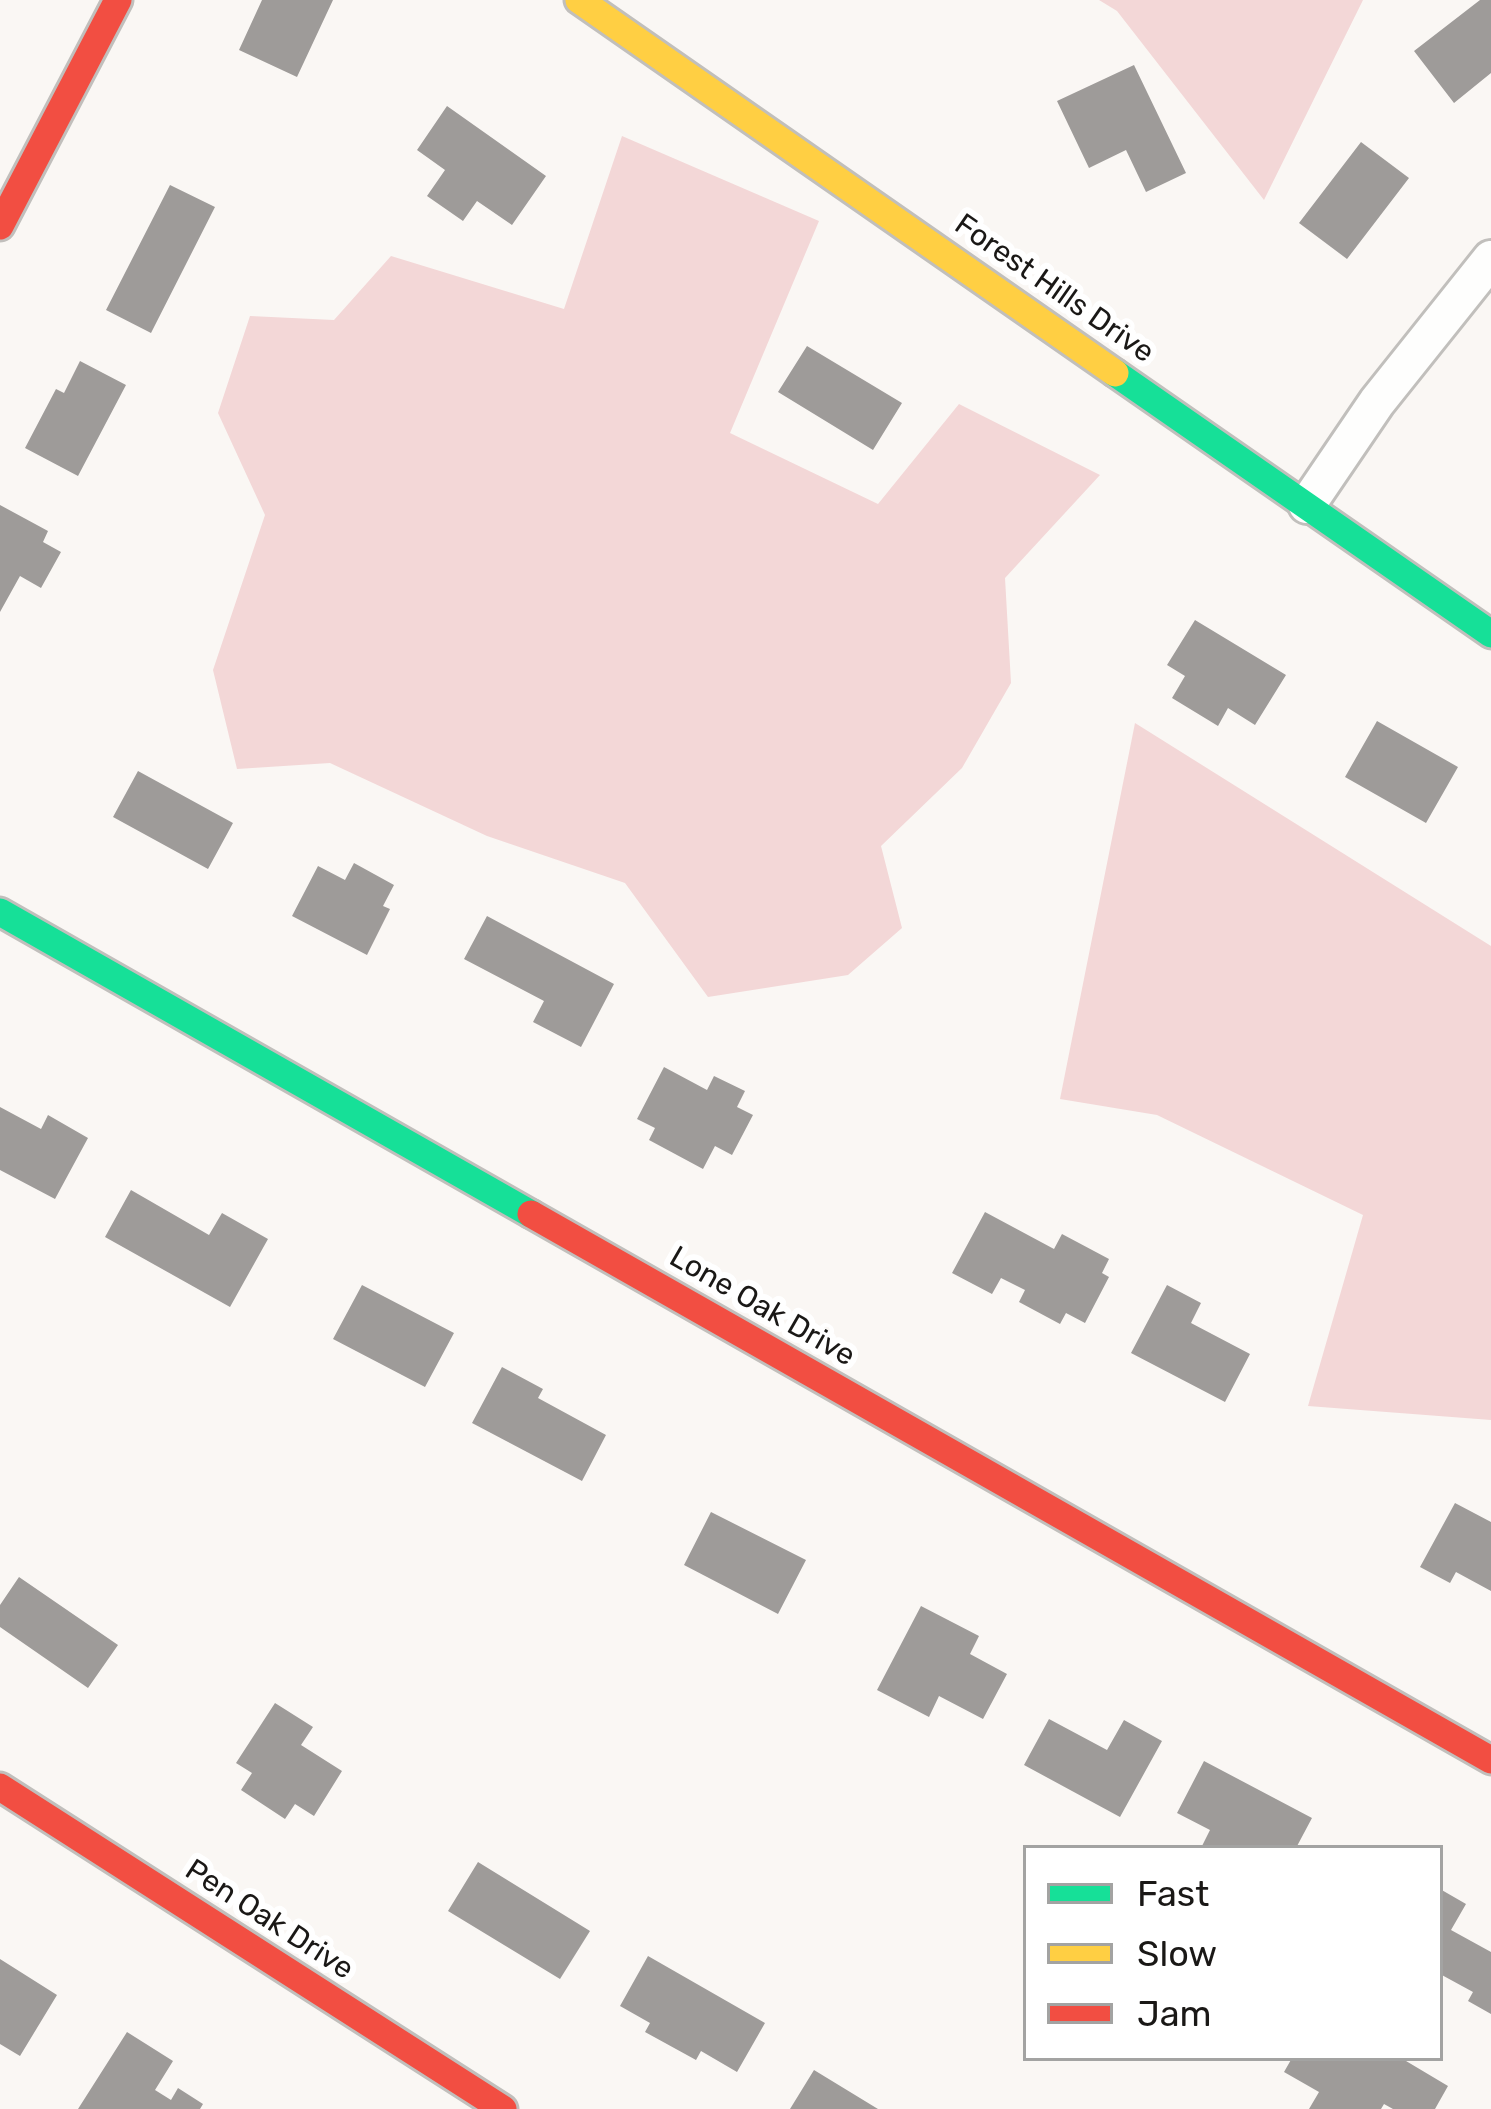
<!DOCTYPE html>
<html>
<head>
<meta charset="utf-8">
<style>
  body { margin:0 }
  #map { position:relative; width:1491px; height:2109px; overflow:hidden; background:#faf7f4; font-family:Rubik,sans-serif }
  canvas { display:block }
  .legend { position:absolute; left:1023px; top:1845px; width:420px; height:216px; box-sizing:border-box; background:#fff; border:3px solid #a3a3a2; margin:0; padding:15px 21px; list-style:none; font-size:36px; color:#1a1816 }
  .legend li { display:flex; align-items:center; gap:24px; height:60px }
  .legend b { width:60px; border:3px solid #a3a3a2 }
</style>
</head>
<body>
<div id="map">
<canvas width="1491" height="2109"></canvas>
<ul class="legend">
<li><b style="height:15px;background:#16e098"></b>Fast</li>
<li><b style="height:15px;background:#ffcf43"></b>Slow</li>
<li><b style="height:15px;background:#f24e42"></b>Jam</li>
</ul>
</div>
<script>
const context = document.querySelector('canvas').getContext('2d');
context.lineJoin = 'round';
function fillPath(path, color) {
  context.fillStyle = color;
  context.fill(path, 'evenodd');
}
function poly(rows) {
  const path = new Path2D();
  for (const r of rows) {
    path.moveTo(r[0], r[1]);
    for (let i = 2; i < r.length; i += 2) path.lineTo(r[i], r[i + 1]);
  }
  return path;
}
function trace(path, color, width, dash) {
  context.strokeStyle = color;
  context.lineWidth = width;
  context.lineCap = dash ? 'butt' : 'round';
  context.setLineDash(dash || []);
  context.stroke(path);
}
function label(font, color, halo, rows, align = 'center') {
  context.font = font + ' Rubik,sans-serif';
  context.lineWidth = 12;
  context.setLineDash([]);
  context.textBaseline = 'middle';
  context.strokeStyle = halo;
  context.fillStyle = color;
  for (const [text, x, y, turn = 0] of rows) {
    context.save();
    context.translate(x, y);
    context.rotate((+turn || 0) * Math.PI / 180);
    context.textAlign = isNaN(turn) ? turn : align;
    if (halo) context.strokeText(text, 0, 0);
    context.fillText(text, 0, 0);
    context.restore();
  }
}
fillPath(poly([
  [1099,0,1363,0,1264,200,1117,11],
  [622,136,819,221,730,433,878,504,959,404,1100,475,1005,578,1011,683,962,768,881,846,902,928,848,975,708,997,625,883,487,836,330,763,237,769,213,670,265,515,218,413,250,316,334,320,391,256,564,309],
  [1135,723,1491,946,1491,1420,1308,1406,1363,1215,1157,1115,1060,1099]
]), '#f3d7d7');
fillPath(poly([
  [262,0,333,0,297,77,239,50],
  [1480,0,1491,0,1491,73,1454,103,1414,51],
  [1134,65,1186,173,1146,192,1126,150,1089,168,1057,101],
  [447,106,546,176,512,225,477,201,463,221,427,196,445,170,417,150],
  [1361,142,1409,178,1347,259,1299,223],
  [170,185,215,207,151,333,106,310],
  [807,346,902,403,873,450,778,392],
  [80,361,126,385,78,476,25,448,56,389,64,393],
  [0,505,48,531,43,542,61,552,41,588,20,576,0,612],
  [1195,620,1286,675,1255,725,1228,708,1218,726,1172,698,1185,676,1167,665],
  [1377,721,1458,767,1426,823,1345,777],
  [138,771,233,823,208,869,113,817],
  [354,863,394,885,383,906,390,909,367,955,292,916,318,866,345,880],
  [487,916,614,984,581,1047,533,1022,544,1001,464,959],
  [664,1067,707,1090,714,1076,745,1091,737,1107,753,1115,732,1155,715,1146,703,1169,649,1140,655,1128,637,1119],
  [0,1107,41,1129,48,1115,88,1138,55,1199,0,1170],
  [131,1190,209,1235,222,1213,268,1239,230,1307,105,1237],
  [985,1212,1054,1249,1062,1234,1109,1259,1102,1273,1109,1277,1085,1323,1066,1313,1060,1324,1019,1302,1025,1290,1001,1278,992,1294,952,1273],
  [362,1285,454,1333,425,1387,333,1339],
  [1167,1285,1201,1303,1191,1323,1250,1354,1225,1402,1131,1353],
  [502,1367,543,1389,538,1398,606,1435,582,1481,472,1423],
  [1455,1503,1491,1522,1491,1591,1456,1572,1450,1583,1420,1567],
  [711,1512,806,1560,778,1614,684,1565],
  [19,1577,118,1645,88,1688,0,1627,0,1605],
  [921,1606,979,1636,970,1654,1007,1674,983,1719,939,1696,929,1717,877,1690],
  [275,1703,313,1727,301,1745,342,1771,314,1816,295,1804,285,1819,241,1790,252,1773,236,1763],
  [1049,1719,1107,1750,1124,1720,1162,1741,1120,1817,1024,1765],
  [1204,1761,1312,1818,1296,1848,1201,1848,1210,1830,1177,1813],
  [478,1862,590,1931,560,1979,448,1911],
  [1440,1889,1466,1904,1451,1930,1491,1952,1491,2014,1468,2001,1473,1992,1440,1974],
  [648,1956,765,2023,737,2072,701,2051,696,2060,645,2032,650,2023,620,2006],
  [0,1959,57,1995,20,2056,0,2044],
  [127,2032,173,2061,155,2090,171,2100,178,2088,203,2104,200,2109,78,2109],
  [1292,2058,1401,2058,1448,2086,1435,2109,1393,2109,1384,2104,1381,2109,1309,2109,1319,2092,1284,2072],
  [814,2070,878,2109,790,2109]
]), '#9e9b99');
const street = poly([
  [1307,505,1377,402,1491,259]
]);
const fast = poly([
  [1115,373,1491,634],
  [0,912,531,1214]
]);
const slow = poly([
  [579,0,1115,373]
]);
const jam = poly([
  [0,226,118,0],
  [531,1214,1491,1760],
  [0,1787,503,2109]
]);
trace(street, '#c1bfbc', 42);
trace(fast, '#c1bfbc', 33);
trace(slow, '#c1bfbc', 33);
trace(jam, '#c1bfbc', 33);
trace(street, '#fefefd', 36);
trace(fast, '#16e098', 27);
trace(slow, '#ffcf43', 27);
trace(jam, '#f24e42', 27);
label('30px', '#1a1816', '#fff', [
  ["Forest Hills Drive",1054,289,35],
  ["Lone Oak Drive",762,1307,30],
  ["Pen Oak Drive",269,1920,33]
]);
</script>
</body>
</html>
